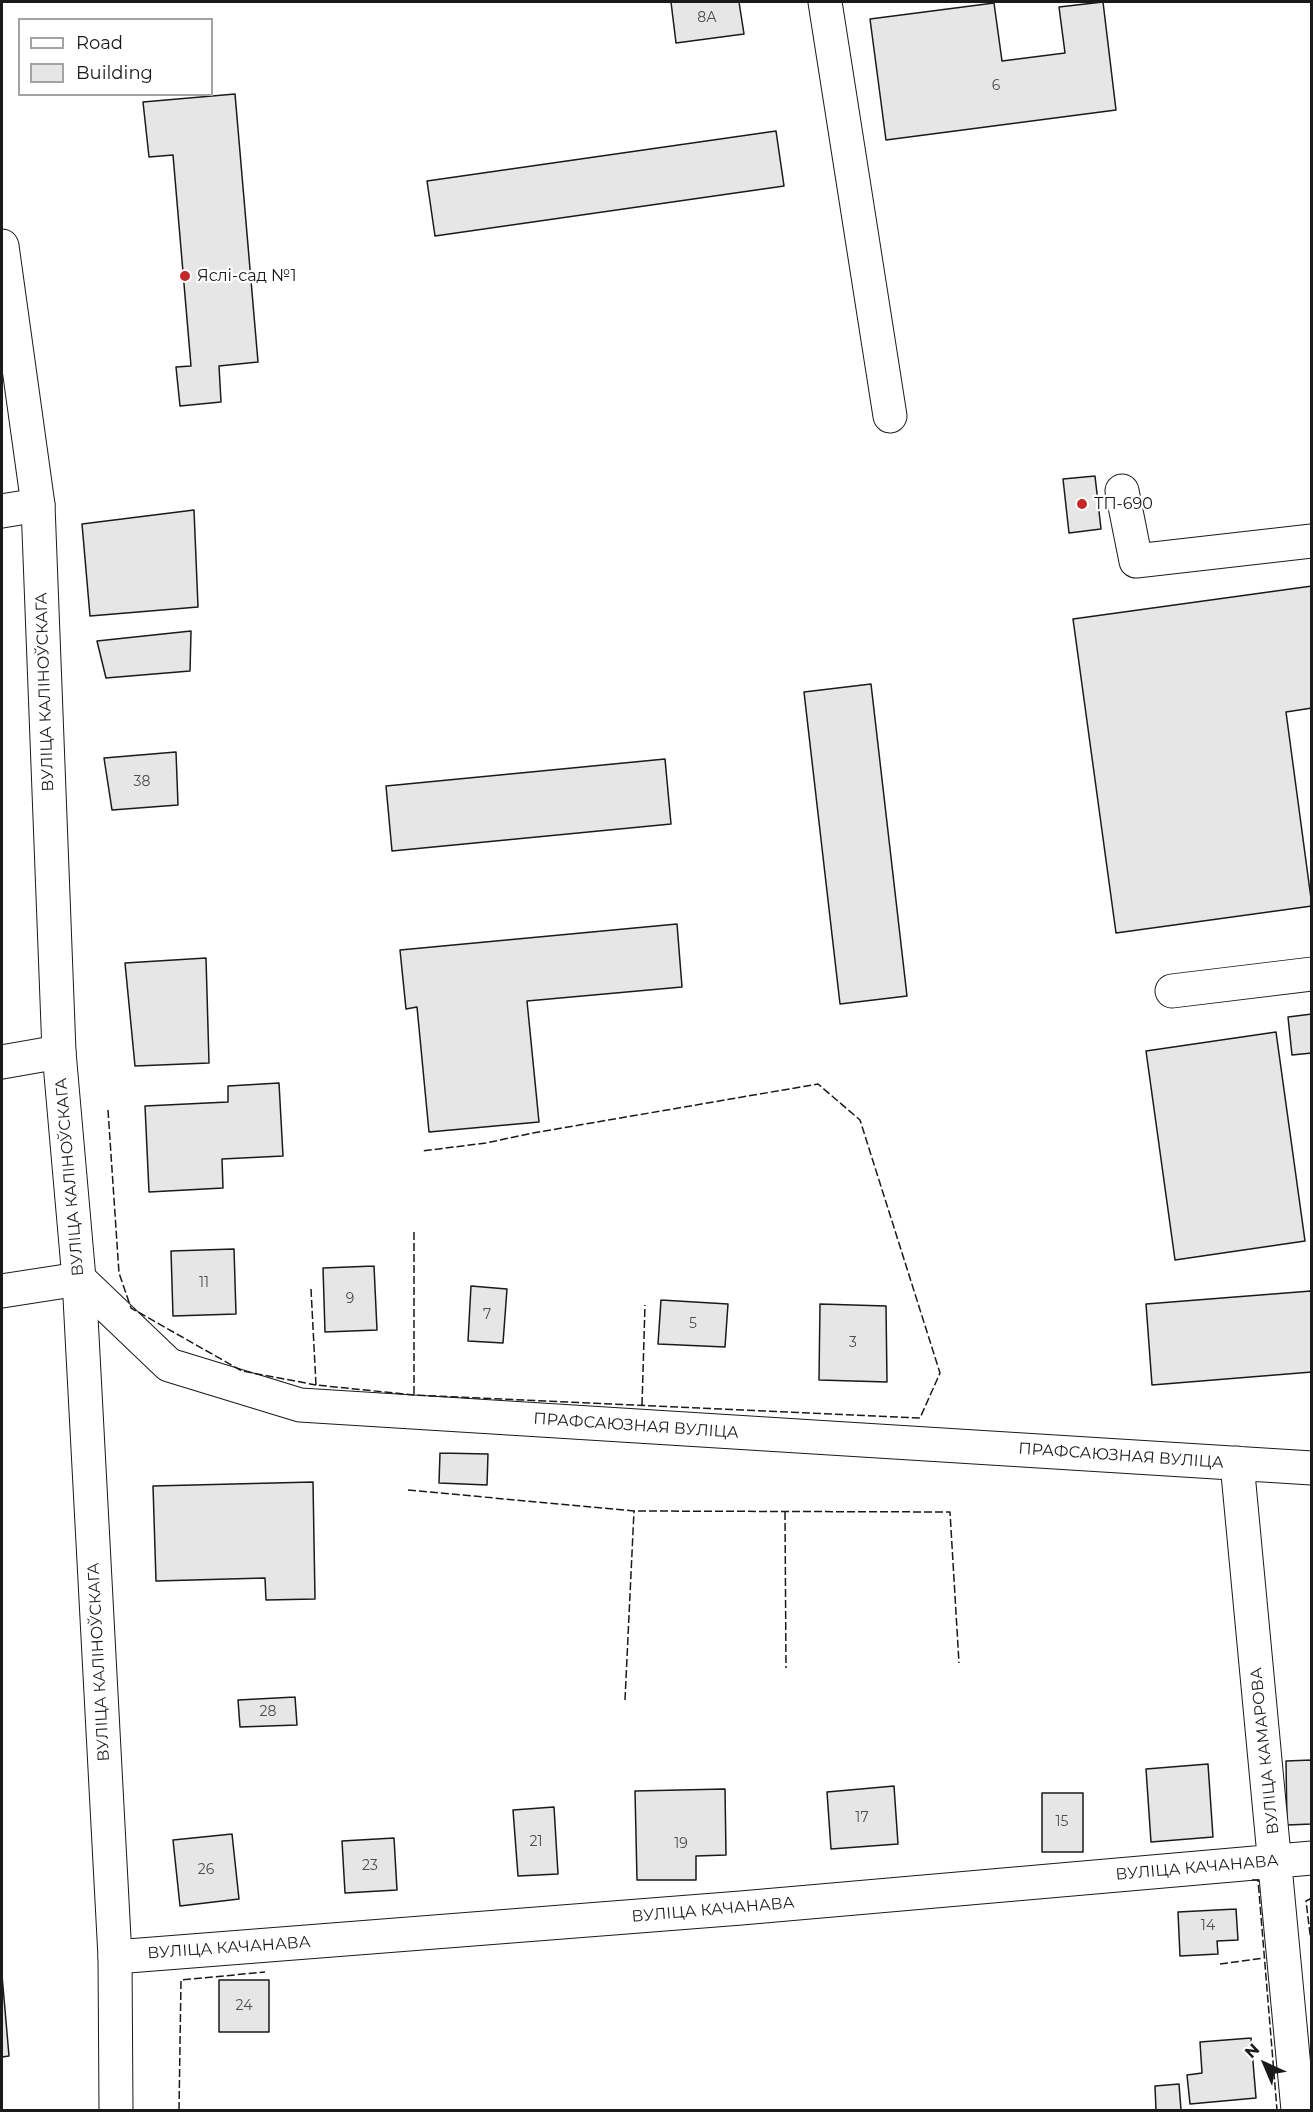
<!DOCTYPE html>
<html>
<head>
<meta charset="utf-8">
<style>
  body { margin:0 }
  #map { position:relative; width:1313px; height:2112px; overflow:hidden; background:#fff; font-family:Montserrat,sans-serif }
  canvas { display:block }
  .frame { position:absolute; inset:0; border:3px solid #1a1a1a; pointer-events:none }
  .legend { position:absolute; left:18px; top:18px; width:195px; height:78px; box-sizing:border-box; background:#fff; border:2px solid #a3a3a3; margin:0; padding:8px 10px; list-style:none; font-size:18px; color:#1a1a1a }
  .legend li { display:flex; align-items:center; gap:12px; height:30px }
  .legend b { width:30px; border:2px solid #a3a3a3 }
  .north { position:absolute; left:1235px; top:2034px; width:60px; height:60px; -webkit-text-stroke:4px #fff; paint-order:stroke; rotate:316deg; font-size:16px; font-weight:700; line-height:24px; text-align:center; color:#1a1a1a }
  .north::after { content:''; display:block; margin:auto; width:21px; height:27px; background:#1a1a1a; clip-path:polygon(50% 0,100% 100%,50% 72%,0 100%) }
</style>
</head>
<body>
<div id="map">
<canvas width="1313" height="2112"></canvas>
<div class="frame"></div>
<ul class="legend">
<li><b style="height:8px;background:#fff"></b>Road</li>
<li><b style="height:16px;background:#e6e6e6"></b>Building</li>
</ul>
<div class="north">N</div>
</div>
<script>
const context = document.querySelector('canvas').getContext('2d');
context.lineJoin = 'round';
function fillPath(path, color) {
  context.fillStyle = color;
  context.fill(path, 'evenodd');
}
function poly(rows) {
  const path = new Path2D();
  for (const r of rows) {
    path.moveTo(r[0], r[1]);
    for (let i = 2; i < r.length; i += 2) path.lineTo(r[i], r[i + 1]);
  }
  return path;
}
function trace(path, color, width, dash) {
  context.strokeStyle = color;
  context.lineWidth = width;
  context.lineCap = dash ? 'butt' : 'round';
  context.setLineDash(dash || []);
  context.stroke(path);
}
function label(font, color, halo, rows, align = 'center') {
  context.font = font + ' Montserrat,sans-serif';
  context.lineWidth = 4.5;
  context.setLineDash([]);
  context.textBaseline = 'middle';
  context.strokeStyle = halo;
  context.fillStyle = color;
  for (const [text, x, y, turn = 0] of rows) {
    context.save();
    context.translate(x, y);
    context.rotate((+turn || 0) * Math.PI / 180);
    context.textAlign = isNaN(turn) ? turn : align;
    if (halo) context.strokeText(text, 0, 0);
    context.fillText(text, 0, 0);
    context.restore();
  }
}
const building = poly([
  [671,2,739,2,744,34,676,43,671,2],
  [1103,2,1116,110,886,140,870,19,994,3,1002,61,1065,53,1059,7,1103,2],
  [235,94,258,362,219,366,221,402,180,406,176,367,191,366,173,155,149,157,143,102,235,94],
  [776,131,784,186,435,236,427,181,776,131],
  [1095,476,1101,529,1069,533,1063,479,1095,476],
  [194,510,198,607,90,616,82,524,194,510],
  [1312,586,1312,708,1286,712,1312,906,1116,933,1073,619,1312,586],
  [191,631,190,671,106,678,97,641,191,631],
  [871,684,907,996,840,1004,804,692,871,684],
  [176,752,178,805,112,810,104,758,176,752],
  [665,759,671,824,392,851,386,786,665,759],
  [677,924,682,987,527,1001,539,1122,429,1132,417,1007,406,1009,400,950,677,924],
  [206,958,209,1063,135,1066,125,963,206,958],
  [1312,1014,1312,1053,1292,1055,1288,1017,1312,1014],
  [1276,1032,1305,1241,1175,1260,1146,1051,1276,1032],
  [279,1083,283,1156,222,1159,223,1188,149,1192,145,1106,228,1102,228,1086,279,1083],
  [234,1249,236,1314,173,1316,171,1251,234,1249],
  [374,1266,377,1330,325,1332,323,1268,374,1266],
  [471,1286,507,1289,503,1343,468,1341,471,1286],
  [1311,1291,1312,1372,1152,1385,1146,1304,1311,1291],
  [661,1300,728,1304,725,1347,658,1344,661,1300],
  [820,1304,886,1306,887,1382,819,1380,820,1304],
  [440,1453,488,1454,487,1485,439,1483,440,1453],
  [313,1482,315,1599,266,1600,265,1578,156,1581,153,1486,313,1482],
  [295,1697,297,1725,240,1727,238,1700,295,1697],
  [1312,1760,1312,1824,1287,1825,1286,1761,1312,1760],
  [1208,1764,1213,1837,1151,1842,1146,1769,1208,1764],
  [894,1786,898,1844,831,1849,827,1792,894,1786],
  [725,1789,726,1855,696,1856,696,1880,637,1880,635,1791,725,1789],
  [1042,1793,1083,1793,1083,1852,1042,1852,1042,1793],
  [554,1807,558,1874,518,1876,513,1810,554,1807],
  [232,1834,239,1899,180,1906,173,1840,232,1834],
  [394,1838,397,1890,345,1893,342,1841,394,1838],
  [1236,1909,1238,1940,1217,1941,1218,1954,1180,1956,1178,1912,1236,1909],
  [2,1975,9,2056,2,2057,2,1975],
  [219,1980,269,1980,269,2032,219,2032,219,1980],
  [1251,2038,1256,2098,1190,2104,1187,2075,1202,2073,1200,2042,1251,2038],
  [1179,2084,1181,2110,1156,2110,1155,2086,1179,2084]
]);
fillPath(building, '#e6e6e6');
trace(building, '#1a1a1a', 1.5);
const minor = poly([
  [825,2,890,416],
  [1122,491,1136,561,1312,541],
  [2,511,38,505],
  [1172,991,1312,974],
  [2,1062,59,1052],
  [2,1291,79,1279,169,1365,300,1405,1312,1468],
  [1237,1463,1298,2110],
  [115,1957,741,1908,1312,1858]
]);
const major = poly([
  [2,246,38,505,59,1052,79,1279,115,1957,116,2110]
]);
trace(minor, '#1a1a1a', 35);
trace(major, '#1a1a1a', 35);
trace(minor, '#fff', 33);
trace(major, '#fff', 33);
trace(poly([
  [108,1110,119,1273,131,1308,242,1371,316,1385],
  [414,1232,414,1395],
  [311,1289,316,1385,414,1395,920,1418,940,1373,860,1120,818,1084,533,1133,486,1143,422,1151],
  [642,1405,645,1305],
  [408,1490,634,1511,950,1512,959,1663],
  [785,1512,786,1668],
  [625,1700,634,1511],
  [1252,1880,1258,1880,1277,2110],
  [1312,1898,1306,1901,1312,1950],
  [1220,1964,1264,1958],
  [179,2110,181,1980,265,1972]
]), '#1a1a1a', 1.5, [8, 3]);
for (const [x, y, r, color] of [
  [185,276,6,"#c62828"],
  [1082,504,6,"#c62828"]
]) {
  const dot = new Path2D();
  dot.arc(x, y, r, 0, 2 * Math.PI);
  context.fillStyle = color;
  context.fill(dot);
  trace(dot, '#fff', 2);
}
label('14px', '#4d4d4d', null, [
  ["8А",707,18],
  ["6",996,86],
  ["38",142,782],
  ["11",204,1283],
  ["9",350,1299],
  ["7",487,1315],
  ["5",693,1324],
  ["3",853,1343],
  ["28",268,1712],
  ["17",862,1818],
  ["15",1062,1822],
  ["21",536,1842],
  ["19",681,1844],
  ["23",370,1866],
  ["26",206,1870],
  ["14",1208,1926],
  ["24",244,2006]
]);
label('16px', '#1a1a1a', '#fff', [
  ["Яслі-сад №1",197,276],
  ["ТП-690",1094,504]
], 'left');
label('16px', '#1a1a1a', '#fff', [
  ["ВУЛІЦА КАЛІНОЎСКАГА",45,692,-92],
  ["ВУЛІЦА КАЛІНОЎСКАГА",70,1177,-95],
  ["ПРАФСАЮЗНАЯ ВУЛІЦА",636,1426,4],
  ["ПРАФСАЮЗНАЯ ВУЛІЦА",1121,1456,4],
  ["ВУЛІЦА КАЛІНОЎСКАГА",99,1662,-93],
  ["ВУЛІЦА КАМАРОВА",1265,1751,-96],
  ["ВУЛІЦА КАЧАНАВА",1197,1868,-5],
  ["ВУЛІЦА КАЧАНАВА",713,1910,-5],
  ["ВУЛІЦА КАЧАНАВА",229,1948,-4]
]);
</script>
</body>
</html>
